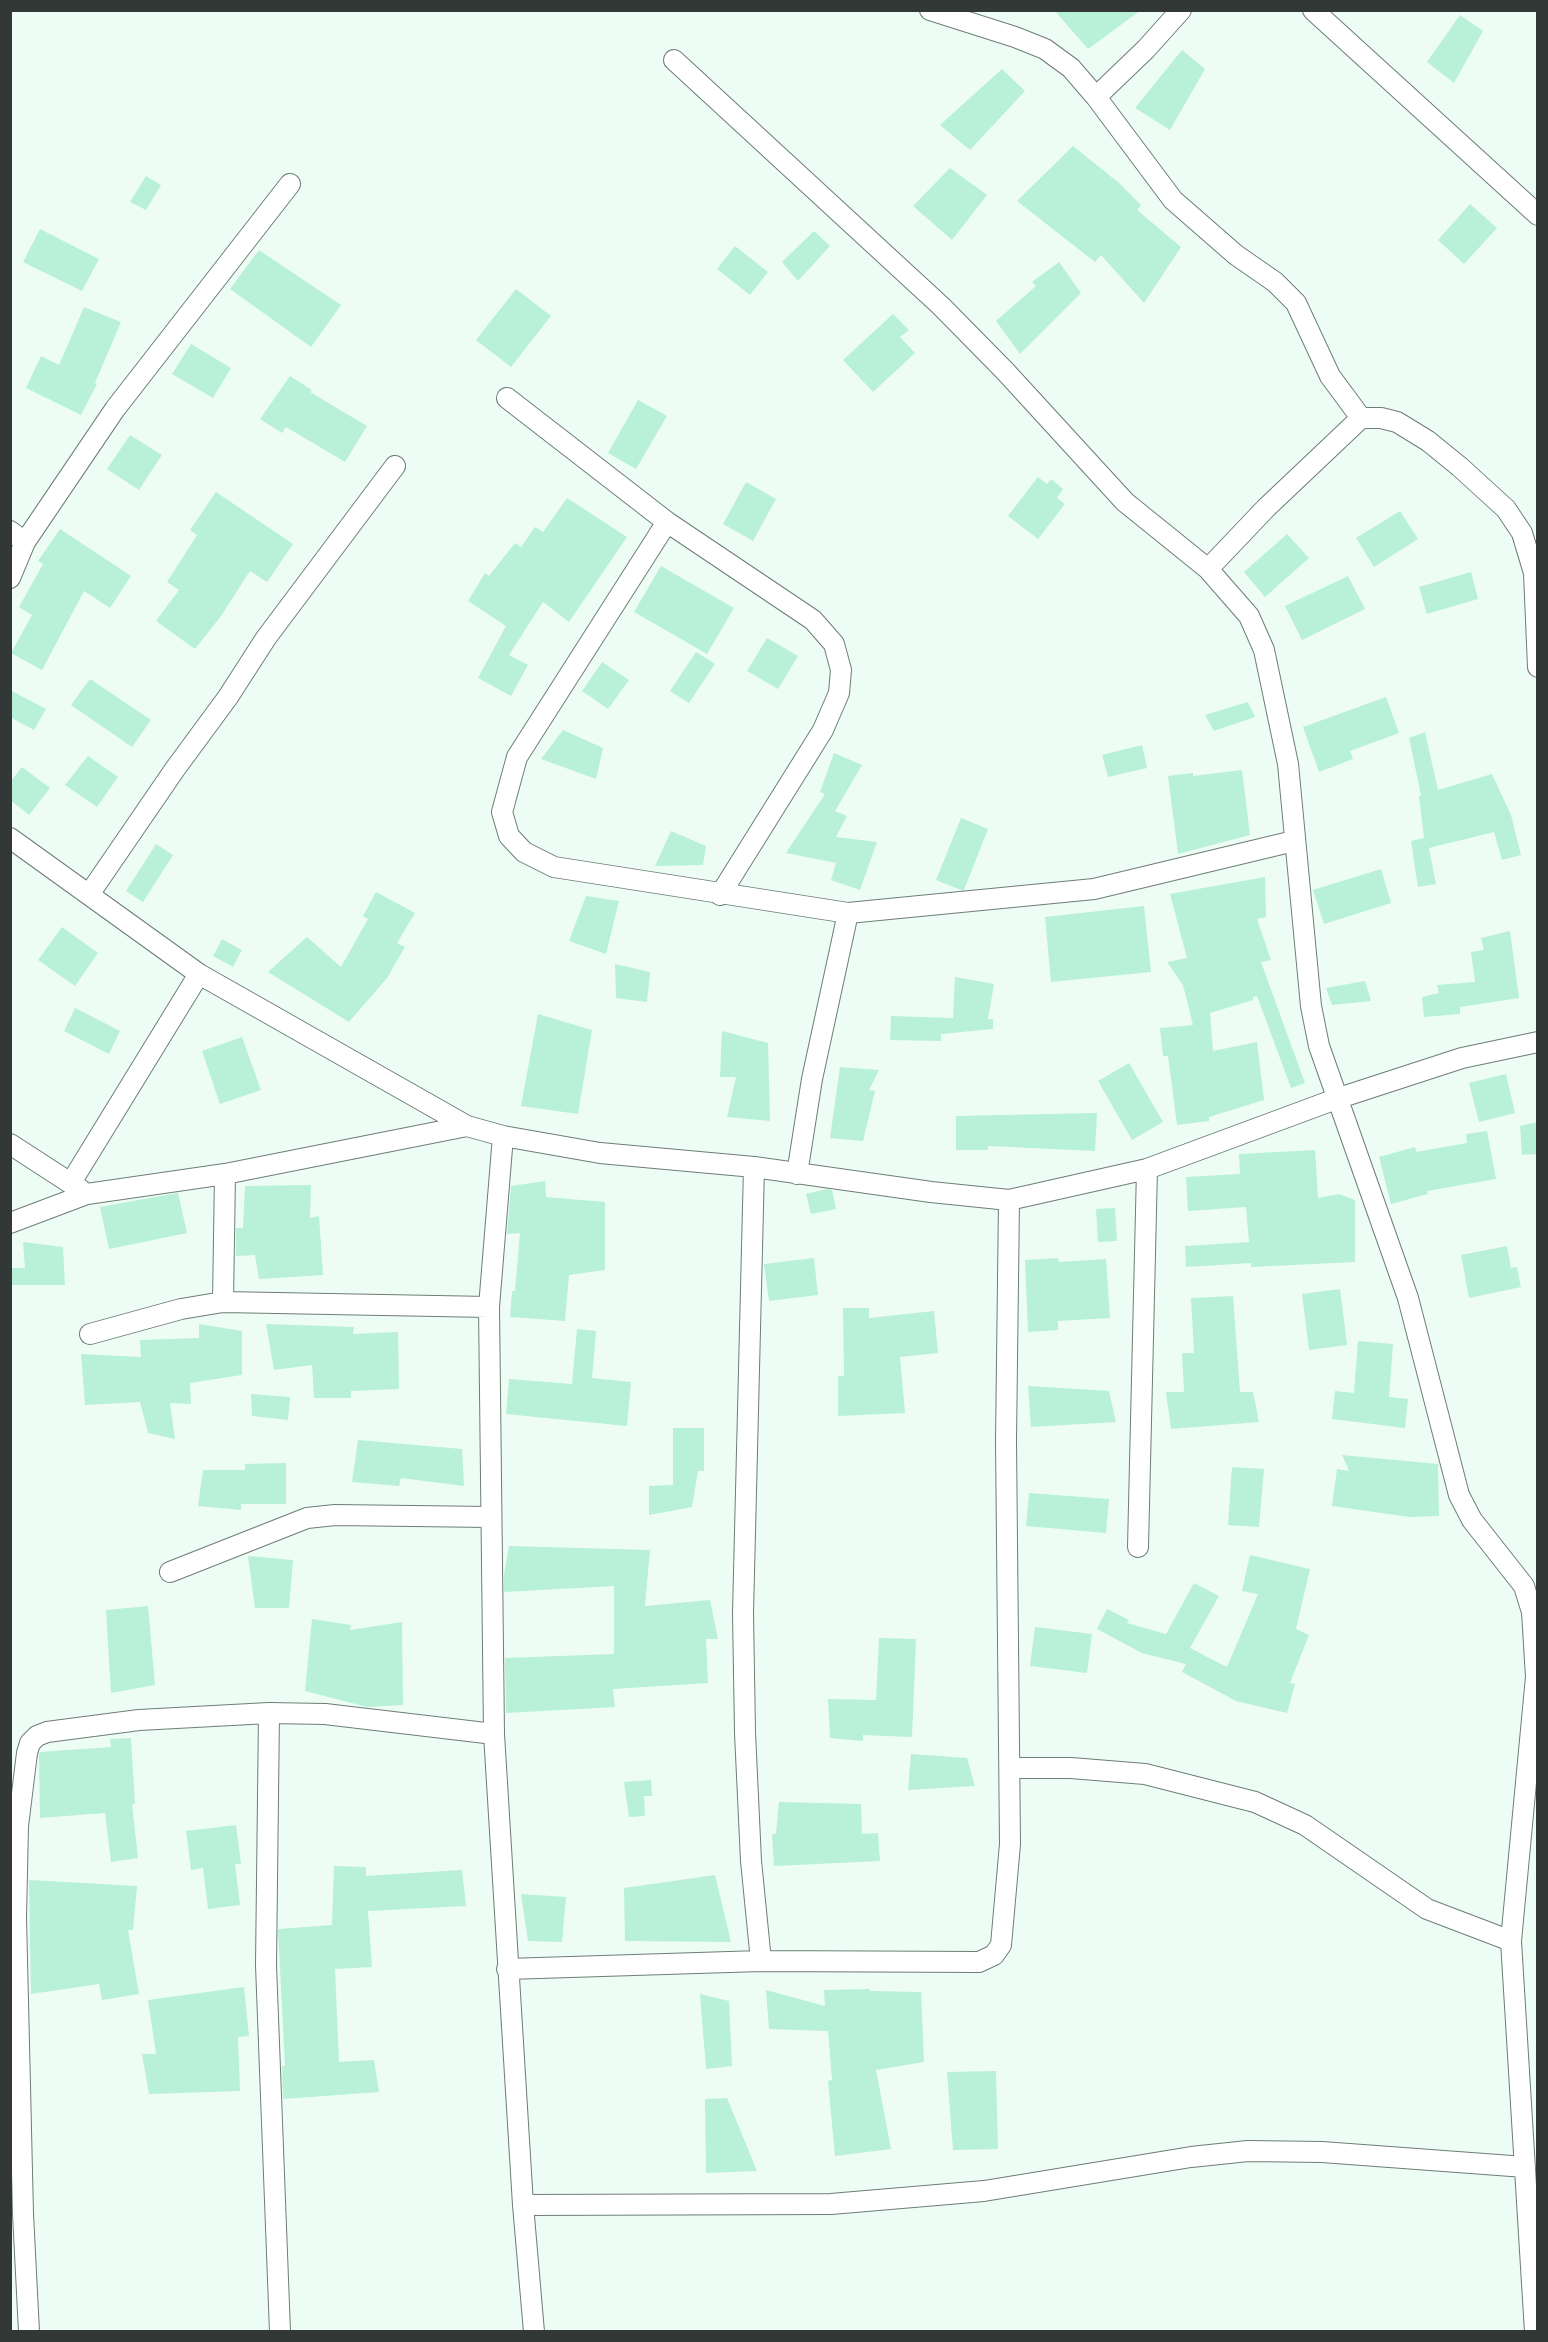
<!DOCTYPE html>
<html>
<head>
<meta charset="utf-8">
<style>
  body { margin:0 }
  #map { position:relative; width:1548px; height:2342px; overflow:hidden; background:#edfdf6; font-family:"Space Grotesk",sans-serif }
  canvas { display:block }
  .frame { position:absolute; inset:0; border:12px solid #323835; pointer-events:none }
</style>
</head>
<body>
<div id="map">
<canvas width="1548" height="2342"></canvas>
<div class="frame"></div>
</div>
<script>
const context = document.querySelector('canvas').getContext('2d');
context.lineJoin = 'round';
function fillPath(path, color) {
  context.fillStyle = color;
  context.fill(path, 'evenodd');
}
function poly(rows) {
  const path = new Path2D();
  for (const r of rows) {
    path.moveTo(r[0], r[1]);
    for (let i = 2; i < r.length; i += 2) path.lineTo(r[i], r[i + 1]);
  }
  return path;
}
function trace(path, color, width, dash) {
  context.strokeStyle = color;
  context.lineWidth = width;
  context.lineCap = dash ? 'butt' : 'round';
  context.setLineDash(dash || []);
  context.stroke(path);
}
fillPath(poly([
  [1054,10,1141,10,1088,49],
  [1460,15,1483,31,1454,83,1427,62],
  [1182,50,1205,69,1170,130,1135,108],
  [1002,69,1025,91,970,150,940,125],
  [1073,146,1119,183,1141,205,1137,210,1181,247,1144,303,1101,255,1095,262,1017,201],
  [950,168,987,195,952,240,913,206],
  [146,176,161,185,146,210,130,202],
  [1470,204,1497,228,1464,264,1438,240],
  [40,229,99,259,82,291,23,262],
  [814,231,830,246,798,281,782,262],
  [735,246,768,272,750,295,717,269],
  [259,250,341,305,311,347,230,289],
  [1059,262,1081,293,1020,354,996,321,1036,286,1032,282],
  [516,289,551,316,511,367,476,340],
  [84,307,121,322,95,383,97,384,81,415,26,388,41,356,59,365],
  [893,314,909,330,900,337,915,353,873,392,843,360],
  [191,344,231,368,213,398,172,374],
  [290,376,312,390,310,392,367,426,345,462,286,427,282,433,260,419],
  [638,400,667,416,636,469,608,453],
  [130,435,162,455,139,490,107,469],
  [1038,477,1047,484,1051,479,1063,489,1057,498,1065,504,1038,539,1008,516],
  [746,482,776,499,753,541,723,524],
  [216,492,293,544,267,582,250,571,221,616,195,649,156,621,179,590,167,582,197,535,190,530],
  [567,498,627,537,569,622,543,602,509,655,528,665,511,696,478,678,506,626,468,601,485,573,489,576,515,543,521,547,535,527,543,532],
  [1400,511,1418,539,1374,567,1356,538],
  [60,529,131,576,110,608,84,591,42,670,11,653,32,615,19,607,43,564,38,561],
  [1287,534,1309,558,1265,597,1244,572],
  [661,566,734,608,707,654,634,612],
  [1471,572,1478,599,1427,614,1419,587],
  [1348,576,1365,609,1302,640,1285,606],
  [767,638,798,656,778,689,747,671],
  [696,652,715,664,689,703,670,691],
  [602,662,629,680,608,709,582,691],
  [90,679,151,720,132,747,71,705],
  [10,690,46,709,34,730,10,717],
  [1386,697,1399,733,1350,751,1353,759,1319,772,1303,727],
  [1248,702,1255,717,1214,731,1205,715],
  [563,730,603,748,596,779,541,759],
  [1425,732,1438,790,1492,774,1511,815,1521,855,1502,860,1494,832,1429,848,1436,884,1418,887,1411,841,1424,838,1419,796,1421,795,1409,738],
  [1142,745,1147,768,1108,777,1102,755],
  [834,753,862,765,835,811,847,816,836,837,877,842,860,890,831,880,836,863,786,853,825,794,820,792],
  [88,756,118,777,97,807,65,785],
  [22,767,50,788,29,815,10,800,10,782],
  [1242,770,1250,835,1178,854,1168,776,1193,773,1193,776],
  [961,818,988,829,964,890,961,890,936,880],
  [671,831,706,846,703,865,655,866],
  [156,844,173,855,143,902,126,891],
  [1381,869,1391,903,1324,924,1313,890],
  [1265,877,1266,917,1257,919,1271,960,1261,962,1305,1083,1291,1088,1257,996,1253,997,1253,1000,1210,1013,1213,1051,1257,1042,1264,1100,1209,1117,1209,1121,1177,1125,1168,1056,1163,1056,1160,1028,1193,1025,1183,985,1167,962,1187,958,1170,894],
  [376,892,415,913,397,943,405,947,387,978,349,1022,268,972,307,937,341,967,368,919,363,916],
  [586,896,619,901,606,954,569,941],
  [1144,906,1151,972,1051,982,1045,917],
  [62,927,98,953,75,986,38,960],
  [1510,931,1519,998,1460,1007,1460,1014,1424,1017,1422,997,1439,993,1437,985,1475,982,1471,952,1484,950,1481,938],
  [222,939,242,950,233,967,213,956],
  [615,964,650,972,647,1002,616,998],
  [955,977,994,984,988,1019,993,1019,993,1029,941,1034,941,1041,890,1040,891,1016,953,1018],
  [1365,981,1371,1001,1332,1005,1326,988],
  [75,1008,120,1031,109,1054,64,1031],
  [538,1014,592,1030,578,1114,521,1106],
  [722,1031,768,1043,770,1121,727,1117,736,1077,720,1077],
  [242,1037,261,1090,220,1104,202,1051],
  [1129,1063,1163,1122,1132,1140,1098,1081],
  [840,1067,879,1070,869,1090,875,1091,863,1141,830,1138],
  [1506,1074,1515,1113,1479,1122,1469,1083],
  [1097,1113,1095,1151,988,1146,988,1150,956,1150,956,1116],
  [1538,1122,1538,1154,1522,1155,1520,1126],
  [1487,1131,1496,1179,1427,1191,1428,1194,1391,1204,1379,1157,1415,1147,1416,1152,1467,1143,1466,1134],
  [1315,1150,1318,1198,1339,1194,1355,1200,1355,1262,1251,1267,1251,1263,1186,1267,1185,1246,1249,1242,1246,1207,1188,1211,1186,1177,1240,1174,1239,1154],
  [545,1181,546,1197,605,1202,605,1270,569,1275,565,1321,510,1317,512,1291,515,1291,520,1233,507,1234,511,1186],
  [311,1185,310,1218,319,1216,323,1275,259,1279,255,1255,236,1256,236,1228,243,1228,245,1186],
  [827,1189,832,1190,836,1209,811,1214,806,1194],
  [178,1193,187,1233,109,1249,100,1207],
  [1115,1208,1117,1241,1098,1242,1096,1209],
  [23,1242,63,1247,65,1285,10,1285,10,1268,25,1268],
  [1507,1246,1511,1268,1517,1267,1521,1287,1469,1298,1461,1255],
  [814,1258,818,1295,769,1301,764,1264],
  [1058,1258,1059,1262,1106,1259,1110,1318,1058,1321,1058,1330,1028,1332,1025,1260],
  [1340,1289,1347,1345,1309,1350,1302,1294],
  [1233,1296,1240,1392,1253,1392,1259,1422,1171,1429,1166,1392,1184,1392,1182,1353,1194,1353,1191,1298],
  [843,1308,869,1308,869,1318,934,1311,938,1353,900,1357,905,1413,838,1416,838,1376,844,1376],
  [199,1324,242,1331,242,1375,190,1383,191,1404,170,1403,175,1439,148,1433,140,1402,85,1405,81,1354,141,1357,140,1340,199,1338],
  [266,1324,354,1327,353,1334,398,1332,399,1389,351,1391,351,1398,314,1398,312,1365,274,1370],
  [577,1329,596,1331,592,1378,631,1382,627,1426,506,1414,509,1379,572,1384],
  [1358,1341,1393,1344,1389,1397,1408,1399,1405,1428,1332,1419,1335,1391,1354,1393],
  [1028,1386,1109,1391,1116,1422,1031,1427],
  [251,1394,290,1397,288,1420,252,1416],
  [673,1428,704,1428,704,1471,698,1471,692,1507,649,1515,649,1486,673,1485],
  [358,1440,462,1449,464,1486,401,1478,399,1486,352,1482],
  [1342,1455,1438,1464,1439,1516,1409,1517,1332,1506,1337,1469,1349,1471],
  [286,1463,286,1504,241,1504,241,1510,198,1506,203,1470,245,1470,245,1464],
  [1232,1467,1264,1469,1259,1527,1228,1525],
  [1029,1493,1109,1499,1106,1533,1026,1526],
  [509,1546,650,1550,645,1606,710,1600,718,1639,706,1639,708,1683,613,1689,615,1707,506,1713,505,1658,614,1654,614,1586,504,1592,504,1574],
  [1250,1555,1310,1569,1296,1629,1309,1635,1290,1683,1295,1684,1287,1713,1236,1701,1182,1672,1186,1664,1142,1653,1097,1629,1107,1609,1129,1620,1127,1623,1166,1634,1194,1583,1219,1596,1190,1648,1227,1667,1258,1594,1242,1591],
  [248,1556,293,1560,289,1608,255,1608],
  [148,1606,155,1685,111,1693,106,1610],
  [312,1619,351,1625,350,1630,402,1622,403,1705,367,1707,305,1691],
  [1035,1627,1092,1634,1087,1673,1030,1666],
  [879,1638,916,1639,912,1737,863,1735,863,1741,830,1738,828,1699,876,1700],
  [131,1738,135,1804,132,1804,138,1858,111,1862,105,1813,40,1818,39,1755,40,1752,111,1747,110,1739],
  [911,1754,967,1758,975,1786,908,1790],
  [651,1780,652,1796,644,1796,645,1816,629,1817,624,1782],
  [779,1802,861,1804,862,1834,878,1833,880,1861,774,1866,772,1834,776,1834],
  [236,1825,241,1864,235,1864,240,1905,208,1909,203,1868,191,1870,186,1831],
  [334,1866,366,1867,366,1876,462,1870,466,1906,368,1911,372,1967,335,1969,339,2062,374,2060,379,2092,283,2099,282,2066,285,2066,278,1929,332,1925],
  [715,1875,731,1942,625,1941,624,1888],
  [29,1880,137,1886,133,1930,128,1930,139,1994,102,2000,99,1984,31,1994],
  [521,1894,566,1897,562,1942,528,1941],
  [244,1987,249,2036,238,2037,240,2091,149,2094,142,2054,156,2054,148,2000],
  [870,1989,870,1991,921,1992,924,2062,876,2070,891,2149,835,2156,828,2081,832,2080,828,2031,769,2029,766,1990,825,2006,824,1990],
  [700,1994,729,2001,732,2066,706,2069],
  [996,2071,998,2149,953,2150,947,2072],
  [727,2098,757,2171,706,2173,705,2099]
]), '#b8f0d8');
const street = poly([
  [930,10,1015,37,1045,49,1071,68,1096,97],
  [1181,10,1146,49,1096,97,1173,200,1236,255,1275,282,1296,303,1330,376,1361,418],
  [1313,10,1538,215],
  [674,60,941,306,1005,371,1125,502,1208,569,1249,616,1264,650,1288,764,1311,1006,1319,1046,1408,1298,1459,1495,1472,1520,1524,1586,1532,1612,1536,1677,1511,1941,1535,2332],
  [507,398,667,522,813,620,834,644,841,670,839,693,823,730,720,895],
  [667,522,517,757,502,812,509,836,524,852,554,867,848,913,812,1079,797,1174],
  [10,531,25,542],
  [1208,569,1266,508,1361,418,1381,418,1397,422,1428,441,1460,467,1506,509,1522,533,1534,573,1538,667],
  [10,578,25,542,115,409,290,184],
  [10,838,199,974,467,1126,503,1136,600,1153,754,1167,931,1192,1009,1200,1147,1169,1336,1099,1462,1058,1538,1042],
  [90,893,175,769,228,697,266,638,395,466],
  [848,913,1094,889,1294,841],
  [503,1136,489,1307,494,1734,523,2205,534,2332],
  [10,1144,81,1190],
  [754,1167,743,1613,745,1733,751,1861,761,1961],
  [72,1181,199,974],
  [10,1223,87,1194,225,1174,467,1126],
  [223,1302,225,1174],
  [90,1334,181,1309,223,1302,489,1307],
  [1138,1547,1147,1169],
  [170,1572,307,1518,335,1515,490,1517],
  [269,1713,266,1965,280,2332],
  [1011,1768,1071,1768,1145,1774,1255,1802,1305,1825,1427,1909,1511,1941],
  [507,1969,761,1961,979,1962,994,1955,1001,1945,1010,1844,1006,1441,1009,1200],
  [523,2205,831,2204,984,2191,1191,2157,1248,2151,1322,2152,1525,2167],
  [29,2332,23,2214,16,1917,18,1826,27,1753,30,1743,37,1736,47,1732,139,1720,269,1713,325,1714,494,1734]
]);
trace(street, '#6e7d76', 22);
trace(street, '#fff', 20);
</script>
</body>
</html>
